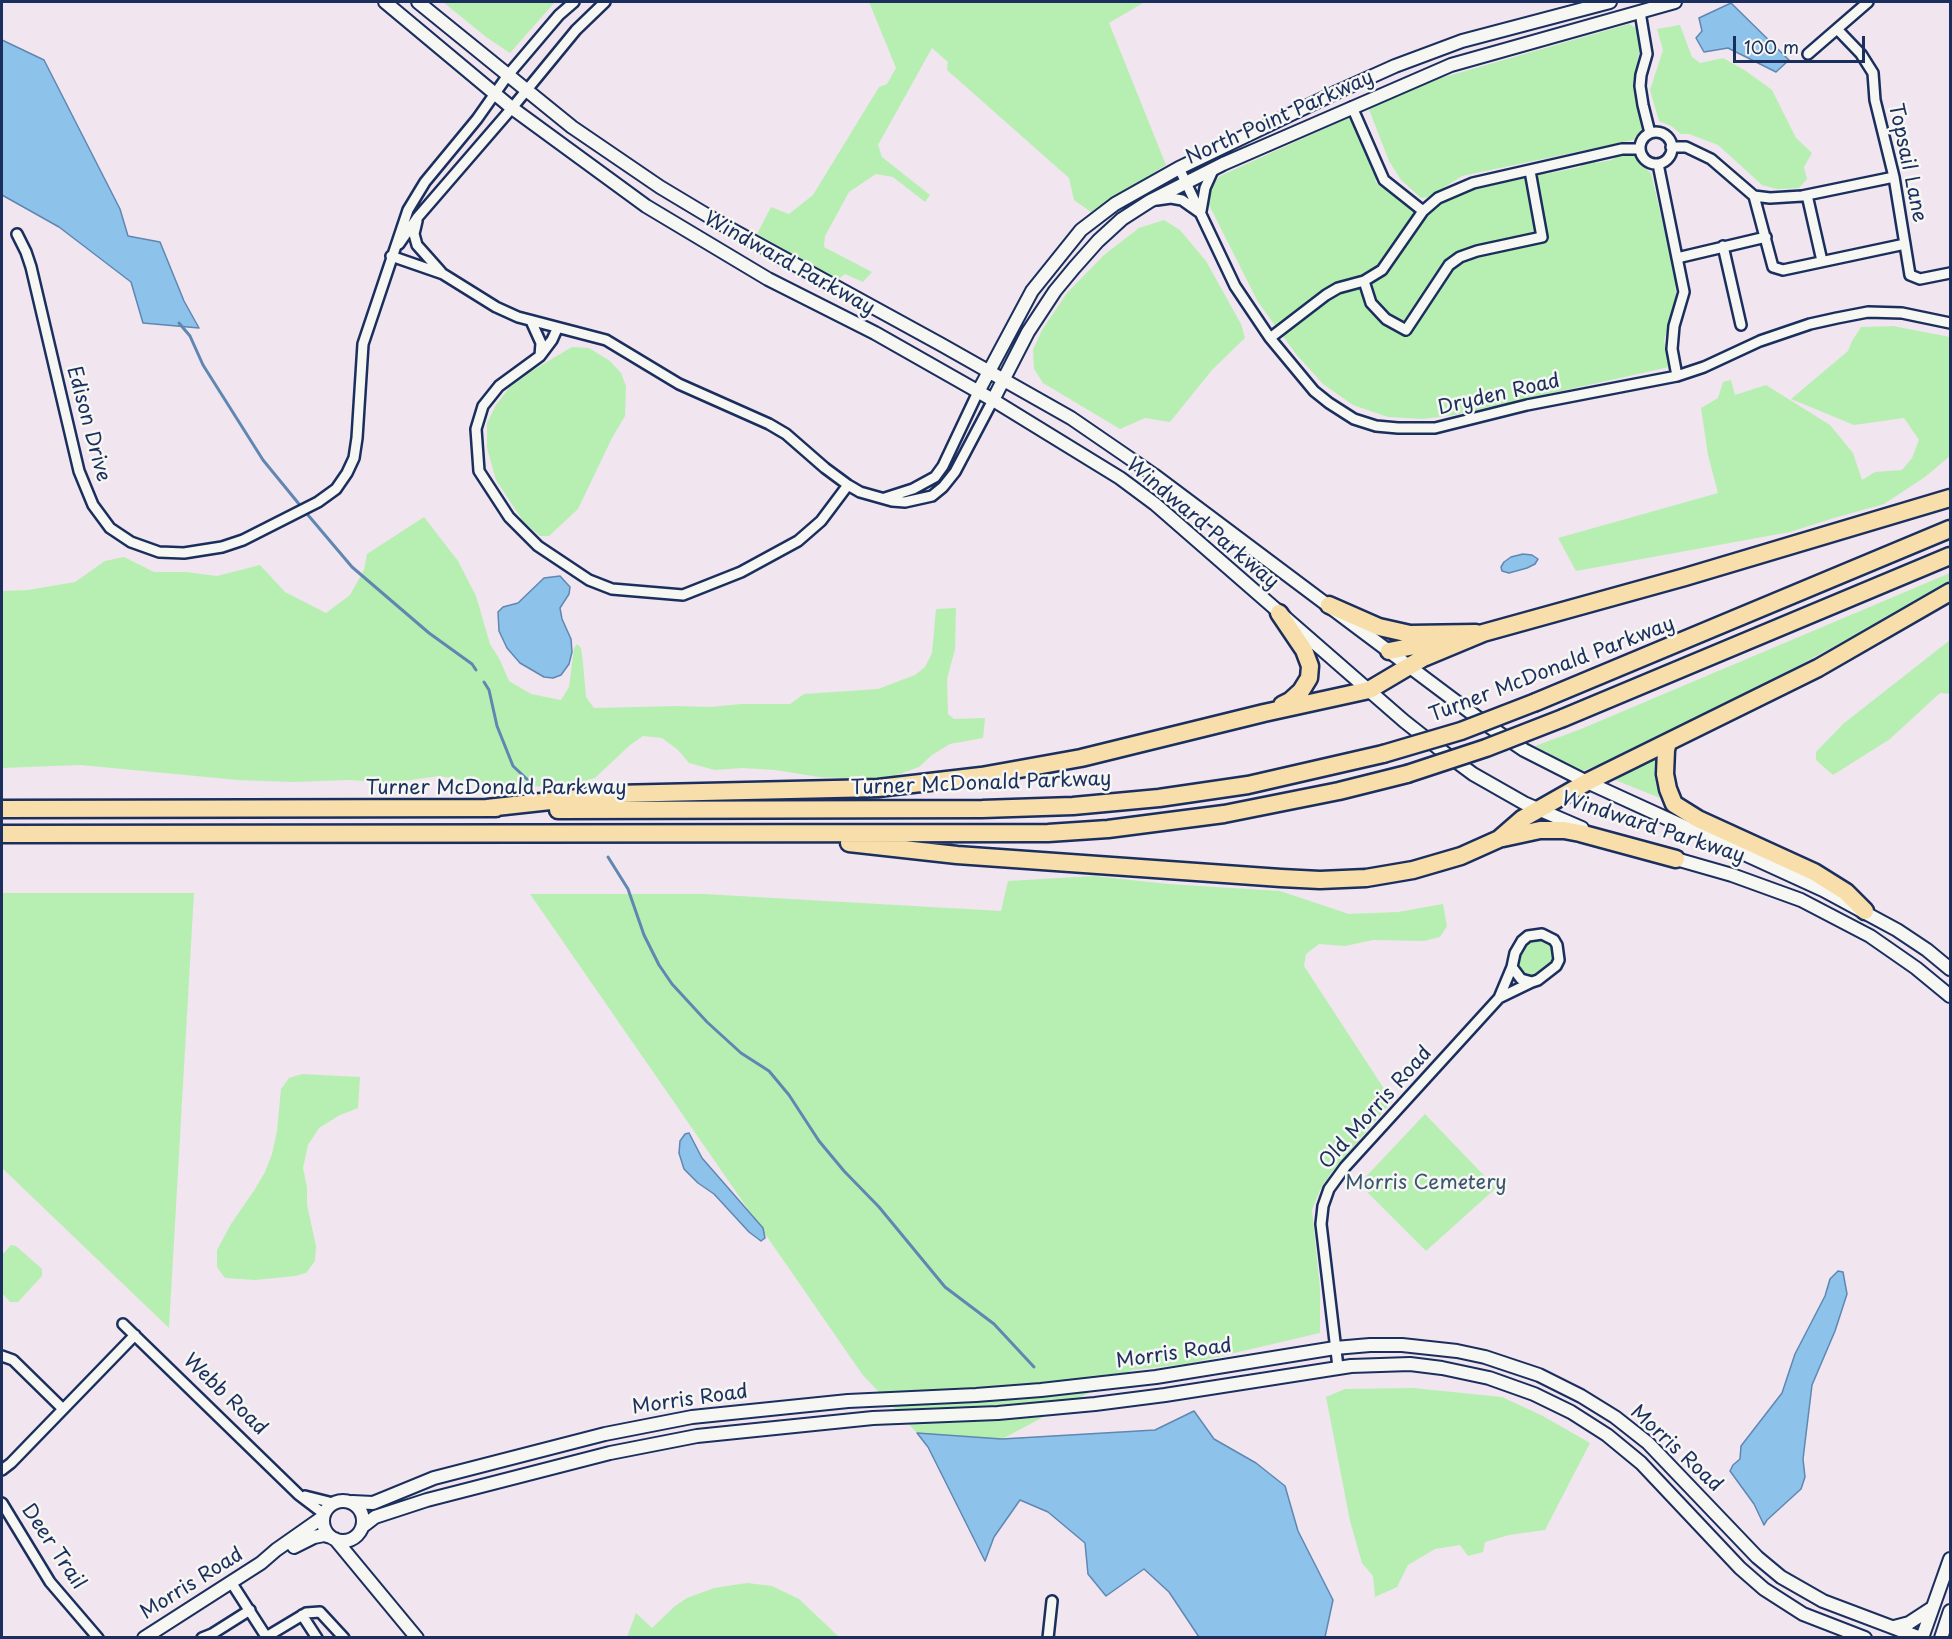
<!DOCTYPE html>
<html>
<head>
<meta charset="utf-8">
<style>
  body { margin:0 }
  #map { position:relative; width:1952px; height:1639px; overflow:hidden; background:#f1e5ef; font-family:"Playpen Sans",sans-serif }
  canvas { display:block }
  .frame { position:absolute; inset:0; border:3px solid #1b2f5e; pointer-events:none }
  .scale { position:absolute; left:1733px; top:36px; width:132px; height:27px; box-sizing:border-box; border:3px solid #1b2f5e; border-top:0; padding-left:8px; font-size:18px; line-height:21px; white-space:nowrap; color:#1b2f5e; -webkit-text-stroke:4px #f6f6f2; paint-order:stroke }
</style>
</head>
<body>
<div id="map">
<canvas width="1952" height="1639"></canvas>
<div class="frame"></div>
<div class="scale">100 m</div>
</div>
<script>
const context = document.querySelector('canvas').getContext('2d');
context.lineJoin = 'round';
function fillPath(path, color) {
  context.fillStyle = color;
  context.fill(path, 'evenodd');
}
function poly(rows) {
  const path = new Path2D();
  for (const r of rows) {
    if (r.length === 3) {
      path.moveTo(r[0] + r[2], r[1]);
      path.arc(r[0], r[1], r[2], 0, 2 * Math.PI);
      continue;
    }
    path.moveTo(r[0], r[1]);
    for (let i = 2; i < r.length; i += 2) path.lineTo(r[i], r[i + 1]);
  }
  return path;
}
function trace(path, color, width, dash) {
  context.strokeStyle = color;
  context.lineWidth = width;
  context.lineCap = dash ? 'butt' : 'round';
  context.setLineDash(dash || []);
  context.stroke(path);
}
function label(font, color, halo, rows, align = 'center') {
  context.font = font + ' "Playpen Sans",sans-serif';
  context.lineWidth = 5;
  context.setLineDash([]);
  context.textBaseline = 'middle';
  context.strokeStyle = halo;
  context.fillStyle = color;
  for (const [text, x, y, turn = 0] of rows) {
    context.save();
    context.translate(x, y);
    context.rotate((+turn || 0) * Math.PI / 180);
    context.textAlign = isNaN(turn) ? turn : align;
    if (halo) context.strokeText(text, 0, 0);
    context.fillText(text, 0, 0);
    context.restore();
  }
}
fillPath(poly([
  [443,2,555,2,510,53,486,37],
  [869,2,1143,2,1143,3,1109,23,1166,165,1091,212,1074,200,1069,178,947,70,948,62,932,48,878,145,882,157,930,195,925,202,893,177,876,174,849,192,825,236,824,247,872,272,863,282,845,274,837,280,757,234,771,207,789,214,813,195,879,87,887,84,896,68],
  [1629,24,1636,28,1640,47,1633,87,1644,127,1633,140,1462,176,1429,197,1421,198,1401,180,1389,161,1368,107,1434,80],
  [1680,25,1692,57,1700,63,1723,58,1746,71,1772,90,1796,138,1812,153,1804,167,1807,179,1799,188,1777,189,1762,185,1718,145,1689,134,1681,134,1671,126,1659,121,1650,90,1663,50,1657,29],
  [1348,118,1356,126,1379,176,1375,181,1381,187,1387,185,1414,209,1428,215,1446,199,1472,186,1541,173,1546,174,1580,167,1584,162,1590,160,1596,163,1612,160,1617,156,1629,153,1636,156,1640,164,1651,173,1675,275,1676,299,1664,341,1669,358,1669,367,1454,415,1423,419,1388,417,1353,405,1323,384,1296,354,1258,302,1206,199,1211,185,1220,176],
  [1164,220,1180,230,1206,261,1241,324,1245,338,1212,370,1170,422,1145,418,1120,429,1043,383,1034,369,1033,350,1042,330,1067,293,1104,255,1139,228],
  [1893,326,1950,337,1950,456,1925,477,1884,504,1834,518,1790,532,1576,571,1558,538,1718,493,1708,455,1701,408,1718,398,1723,382,1731,380,1735,395,1766,385,1830,425,1853,453,1862,480,1875,472,1902,470,1912,458,1919,440,1904,418,1854,425,1791,399,1848,351,1852,341,1861,327],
  [572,347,589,348,610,361,621,373,626,386,625,416,612,438,578,509,549,536,540,536,523,521,496,480,487,448,487,423,496,405,509,388,530,372],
  [424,517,458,561,476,596,490,644,500,660,509,681,531,694,561,700,569,687,574,648,577,644,581,648,583,663,586,697,594,708,676,706,711,707,741,704,790,704,804,694,878,689,915,675,925,667,932,653,936,609,956,608,955,649,947,679,948,714,954,719,985,718,983,738,950,744,932,755,919,767,897,775,869,779,819,777,775,770,742,768,715,770,689,763,678,750,662,738,643,736,630,745,595,778,563,786,502,787,439,776,389,783,350,780,292,782,238,780,80,765,2,768,2,591,28,590,75,582,105,561,124,557,154,572,186,572,217,576,260,565,285,592,326,613,350,595,364,570,367,554],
  [1950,573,1950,583,1798,666,1604,763,1582,771,1535,746,1581,729],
  [1950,640,1950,694,1940,693,1890,739,1833,775,1816,760,1816,752,1843,724],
  [1658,753,1665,800,1610,778],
  [1094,876,1168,884,1280,891,1349,914,1398,912,1443,904,1447,926,1440,937,1424,941,1373,940,1345,946,1319,944,1306,954,1304,966,1392,1101,1331,1173,1320,1190,1312,1210,1320,1289,1320,1333,1187,1364,1132,1370,1002,1439,917,1433,862,1374,530,894,704,894,1001,911,1008,881],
  [2,893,194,893,169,1328,2,1168],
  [1542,938,1552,944,1554,950,1554,960,1546,971,1533,977,1525,977,1517,969,1516,961,1527,942,1531,939],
  [302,1074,360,1077,358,1108,340,1115,319,1128,308,1145,303,1168,307,1187,307,1205,316,1246,315,1261,306,1273,295,1276,255,1280,225,1278,217,1267,217,1250,231,1224,255,1189,265,1172,272,1154,277,1131,281,1089,289,1078],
  [1425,1114,1496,1188,1426,1251,1359,1184],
  [11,1245,16,1246,42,1269,42,1276,18,1302,10,1302,2,1293,2,1255],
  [1413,1388,1502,1397,1541,1415,1590,1443,1545,1530,1509,1535,1485,1542,1483,1552,1468,1556,1460,1545,1435,1549,1408,1565,1397,1587,1375,1597,1373,1576,1362,1563,1350,1521,1326,1397,1345,1389],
  [747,1583,772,1586,799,1599,839,1637,627,1637,636,1613,652,1628,675,1606,687,1598,714,1588]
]), '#b7efb2');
const water = poly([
  [1731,3,1789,60,1776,72,1728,48,1704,52,1696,38,1702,31,1699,18,1731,3],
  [2,40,44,60,120,209,128,236,160,242,184,301,199,328,143,323,131,282,59,227,2,195,2,40],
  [1523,554,1532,555,1538,559,1535,564,1527,568,1509,573,1502,571,1501,567,1504,562,1511,557,1523,554],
  [560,576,570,587,569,594,560,608,562,619,571,639,572,652,569,664,561,675,553,678,544,677,520,663,507,648,499,631,498,612,503,607,518,603,544,578,560,576],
  [689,1133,702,1158,763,1228,765,1238,761,1241,749,1232,714,1194,698,1183,684,1169,679,1153,680,1141,685,1134,689,1133],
  [1838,1271,1843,1272,1847,1294,1835,1331,1812,1385,1803,1459,1805,1477,1801,1489,1767,1520,1764,1525,1754,1504,1730,1471,1733,1465,1740,1459,1741,1446,1782,1393,1795,1354,1825,1296,1830,1279,1838,1271],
  [1194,1411,1214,1439,1256,1463,1285,1486,1298,1531,1333,1600,1325,1637,1199,1637,1169,1592,1144,1569,1106,1596,1088,1574,1085,1543,1048,1512,1020,1500,994,1537,985,1561,928,1447,917,1433,1002,1439,1155,1430,1194,1411]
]);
fillPath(water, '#8dc2ea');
trace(water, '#5f87b2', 1.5);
trace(poly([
  [179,323,190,336,203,365,263,460,299,504],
  [308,515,352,567,429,633,472,664,476,670],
  [484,682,489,690,497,726,513,766,530,782],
  [608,857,628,889,644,935,659,965,672,984,707,1022,741,1053,769,1071,789,1095,819,1141,844,1171,879,1207,945,1287,994,1324,1034,1367]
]), '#5f87b2', 3);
const street = poly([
  [1640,12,1647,54,1641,75,1640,86,1643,105,1650,133],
  [1837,29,1861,54,1873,73,1875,100,1894,177,1910,275,1920,279,1950,273],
  [1808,54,1868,2],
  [1352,107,1384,180,1423,211],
  [1656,148,16],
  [1671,147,1686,147,1711,159,1754,196,1770,198,1802,196,1894,177],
  [1658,164,1684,292,1674,326,1672,349,1677,376],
  [1179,168,1235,286,1270,338,1314,391,1329,403,1354,419,1376,426,1398,428,1435,428,1527,405,1677,376,1704,367,1760,341,1810,324,1837,318,1868,312,1902,313,1950,323],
  [1807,195,1822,261],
  [1754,196,1773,267,1783,270,1905,244],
  [1157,200,1171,198,1182,200,1199,212],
  [1201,211,1205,188,1214,168],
  [417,221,414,234,417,245,441,272],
  [17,234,26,252,31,267,79,471,93,505,110,528,131,542,159,552,184,553,222,547,243,540,318,502,336,489,347,473,354,458,357,438,363,344,408,210,425,182,477,119,508,75,559,15,574,2],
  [399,244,417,218,512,108,576,30,605,2],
  [1723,246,1741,325],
  [391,256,443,274,496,307,518,317,606,340,679,384,769,424,786,434,825,468,848,485,860,492,892,501,905,502,932,496,943,487,955,472,993,400],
  [1677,258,1766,237],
  [1364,281,1371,303,1386,319,1406,330,1449,265,1460,257,1477,251,1542,237,1530,171],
  [531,321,541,343,540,356],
  [557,329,552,340,540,356,499,386,483,406,476,429,479,471,509,517,538,546,589,580,612,589,683,595,741,572,798,541,821,521,848,485],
  [1270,338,1326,295,1338,288,1364,281,1382,270,1423,211,1438,198,1473,183,1622,149,1640,149],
  [885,498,913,489,935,477,943,466,978,392],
  [1499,998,1512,967,1515,953,1522,941,1528,936,1542,934,1554,940,1557,945,1559,960,1556,966,1538,980,1532,982,1521,979,1512,967],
  [123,1324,299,1495,324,1514],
  [2,1356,13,1360,63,1409],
  [1338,1367,1321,1224,1323,1206,1329,1189,1345,1167,1499,998,1532,982],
  [2,1470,11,1463,135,1335],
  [305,1496,333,1503],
  [2,1503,50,1582,98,1638],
  [231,1582,267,1638],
  [302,1615,317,1638],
  [266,1637,306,1613,320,1612,344,1638],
  [202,1638,212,1634,250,1610],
  [1048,1638,1052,1601]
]);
const secondary = poly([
  [385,2,512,108,646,206,768,279,875,333,993,400,1120,478,1155,504,1404,721,1442,751,1473,774,1524,803,1582,828],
  [418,2,572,127,660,187,725,226,942,345,1071,418,1154,475,1490,727,1524,750,1587,782,1823,890,1897,930,1927,950,1950,969],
  [978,392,1032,291,1081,230,1115,204,1179,168,1337,92,1395,66,1462,41,1610,2],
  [993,400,1028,332,1055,291,1074,268,1098,241,1122,219,1150,201,1223,164,1451,65,1675,2],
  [1669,857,1732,875,1801,900,1870,936,1916,968,1950,996],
  [343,1521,20],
  [352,1502,373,1503,434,1478,605,1434,692,1417,848,1401,976,1395,1041,1390,1156,1377,1335,1348,1370,1345,1402,1345,1457,1351,1485,1357,1539,1375,1581,1396,1615,1417,1648,1443,1757,1557,1781,1577,1823,1601,1921,1638],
  [362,1527,375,1517,427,1500,610,1453,697,1436,873,1418,998,1413,1095,1404,1165,1395,1351,1366,1410,1364,1442,1368,1489,1378,1534,1394,1571,1412,1607,1435,1641,1463,1740,1568,1764,1589,1803,1614,1865,1638],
  [335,1539,417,1638],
  [294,1547,314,1537,324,1535,331,1537],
  [1894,1627,1909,1623,1932,1608],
  [144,1638,261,1563,276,1550,323,1517],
  [1922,1638,1950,1559],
  [1941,1638,1950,1611]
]);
const highway = poly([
  [1329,605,1379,627,1410,634,1476,633],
  [1279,613,1304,650,1310,666,1309,678,1301,691,1290,701,1282,705],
  [1389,651,1430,643,1441,644],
  [1536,702,1950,529],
  [1563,718,1950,556],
  [1668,742,1666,750,1665,774,1668,789,1674,804,1698,819,1814,872,1846,892,1865,911],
  [487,808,614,794,878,788,981,776,1081,758,1264,713,1369,690,1423,658,1483,633,1685,577,1950,498],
  [2,809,496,808],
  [558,810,982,809,1073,806,1159,798,1248,785,1383,754],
  [2,834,1048,833,1108,829,1224,814,1339,791,1407,774],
  [1503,838,1540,830,1564,830,1580,833,1676,859],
  [849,843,957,855,1281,878,1320,880,1366,878,1413,870,1461,856,1499,839,1522,819,1587,782,1818,668,1950,592]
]);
trace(street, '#1b2f5e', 14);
trace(secondary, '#1b2f5e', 16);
trace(highway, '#1b2f5e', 21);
trace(street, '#f6f6f2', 9);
trace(secondary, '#f6f6f2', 12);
trace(highway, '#f8deab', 16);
const highwayBridge = poly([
  [1383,754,1461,731,1536,702],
  [1407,774,1486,748,1563,718]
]);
trace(highwayBridge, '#1b2f5e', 21, []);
trace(highwayBridge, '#f8deab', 16);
label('20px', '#1b2f5e', '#f6f6f2', [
  ["North Point Parkway",1280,118,-24],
  ["Topsail Lane",1907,163,78],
  ["Windward Parkway",789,264,29],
  ["Dryden Road",1499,395,-13],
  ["Edison Drive",88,424,75],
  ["Windward Parkway",1202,524,40],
  ["Turner McDonald Parkway",1552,670,-21],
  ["Turner McDonald Parkway",981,784,-2],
  ["Turner McDonald Parkway",496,788],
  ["Windward Parkway",1653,828,18],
  ["Old Morris Road",1376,1108,-48],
  ["Morris Road",1174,1354,-8],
  ["Webb Road",225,1395,44],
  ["Morris Road",690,1400,-8],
  ["Morris Road",1676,1449,43],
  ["Deer Trail",53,1547,56],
  ["Morris Road",192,1584,-32]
]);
label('20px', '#3a556f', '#f6f6f2', [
  ["Morris Cemetery",1426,1183]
]);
</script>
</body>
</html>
